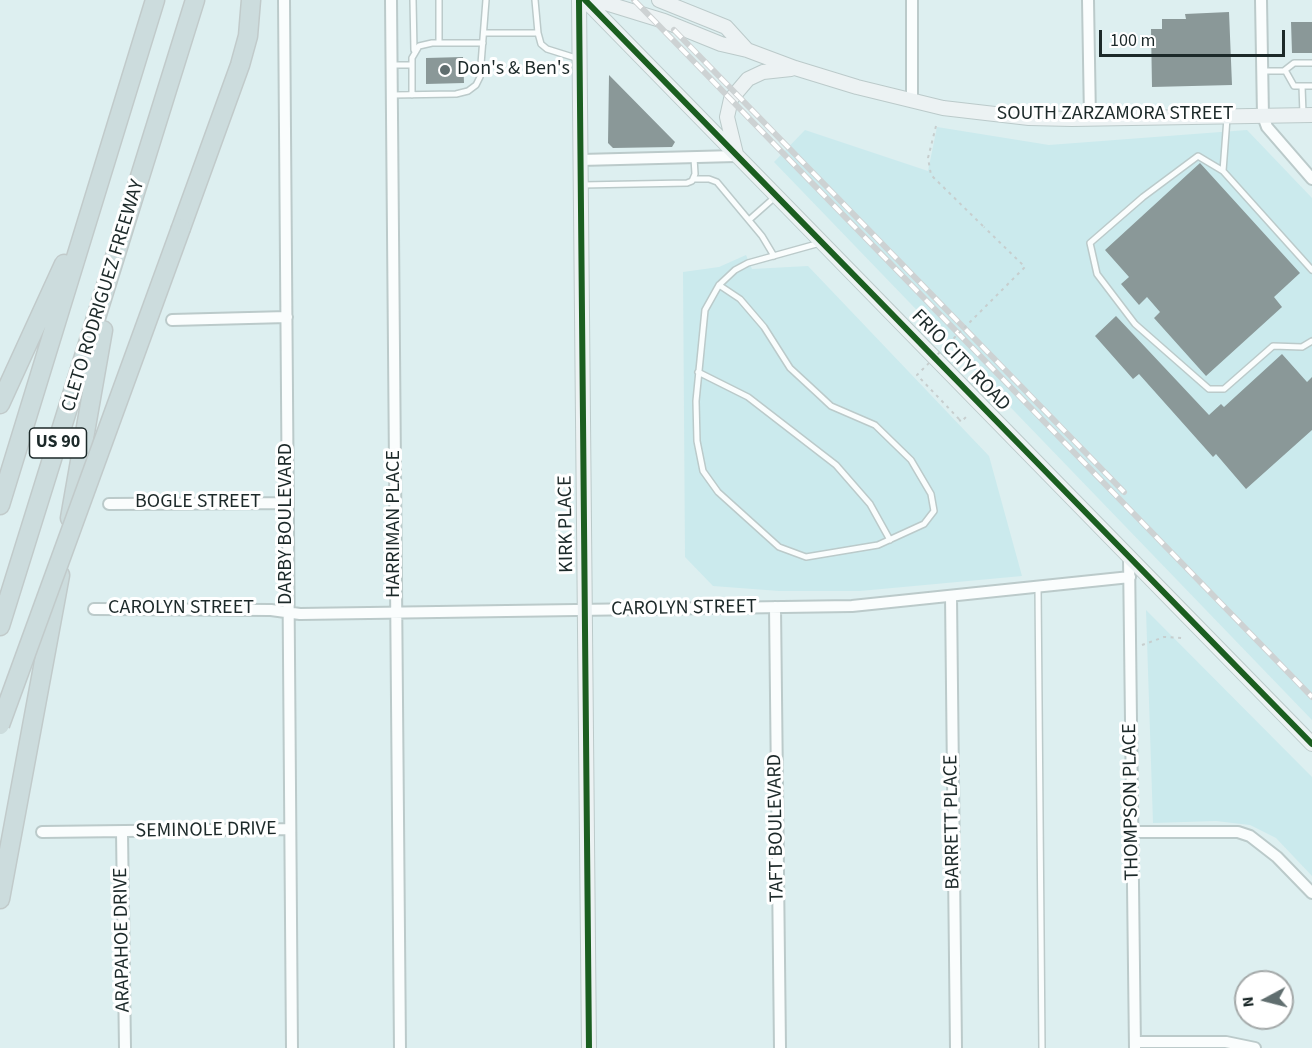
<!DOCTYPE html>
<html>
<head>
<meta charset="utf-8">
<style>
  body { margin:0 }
  #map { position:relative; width:1312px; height:1048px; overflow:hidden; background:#ddeff0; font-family:"Source Sans 3",sans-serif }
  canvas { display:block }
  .north { position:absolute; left:1234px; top:970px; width:60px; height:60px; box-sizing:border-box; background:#fff; border:2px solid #a4a9a9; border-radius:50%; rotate:263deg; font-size:16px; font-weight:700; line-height:24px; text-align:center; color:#1c2929 }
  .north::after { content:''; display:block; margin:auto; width:21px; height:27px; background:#606e6f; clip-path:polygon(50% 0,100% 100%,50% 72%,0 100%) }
  .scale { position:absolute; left:1099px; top:30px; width:186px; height:27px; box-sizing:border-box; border:3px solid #1c2929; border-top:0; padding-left:8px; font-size:18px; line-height:21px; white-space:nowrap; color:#1c2929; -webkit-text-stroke:4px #fff; paint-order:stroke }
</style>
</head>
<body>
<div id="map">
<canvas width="1312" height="1048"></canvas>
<div class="north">N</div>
<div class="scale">100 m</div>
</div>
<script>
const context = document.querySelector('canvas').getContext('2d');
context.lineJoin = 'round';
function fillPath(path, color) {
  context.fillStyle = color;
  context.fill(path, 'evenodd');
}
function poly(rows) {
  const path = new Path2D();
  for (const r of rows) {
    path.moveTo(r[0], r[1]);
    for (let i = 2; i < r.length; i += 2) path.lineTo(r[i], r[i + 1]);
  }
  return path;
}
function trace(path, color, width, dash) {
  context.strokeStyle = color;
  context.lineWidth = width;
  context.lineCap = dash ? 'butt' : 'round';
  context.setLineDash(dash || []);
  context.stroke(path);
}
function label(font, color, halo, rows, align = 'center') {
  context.font = font + ' "Source Sans 3",sans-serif';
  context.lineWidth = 6;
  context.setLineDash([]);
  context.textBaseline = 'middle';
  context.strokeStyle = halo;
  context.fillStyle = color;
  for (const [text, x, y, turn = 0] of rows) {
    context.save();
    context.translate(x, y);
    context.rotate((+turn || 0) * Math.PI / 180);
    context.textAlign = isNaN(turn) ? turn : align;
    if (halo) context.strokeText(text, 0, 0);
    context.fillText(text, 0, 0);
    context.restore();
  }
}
fillPath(poly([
  [937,127,1049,145,1247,130,1312,198,1312,720,774,162,805,130,928,171],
  [746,255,752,269,808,266,989,456,1022,576,860,591,779,591,713,586,685,557,683,272,719,267],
  [1146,610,1312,777,1312,876,1276,838,1250,825,1216,821,1153,823]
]), '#cbeaed');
fillPath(poly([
  [1229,12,1232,85,1152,87,1151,29,1162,29,1162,19,1186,19,1185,14],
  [1291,22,1312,22,1312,53,1292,53],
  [463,57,464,83,426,84,426,58],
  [609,75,675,142,672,147,613,148,608,143],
  [1200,163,1300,273,1274,297,1282,307,1206,376,1154,318,1160,312,1147,297,1139,305,1121,284,1129,277,1105,250],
  [1116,316,1209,415,1221,404,1224,407,1282,354,1307,382,1312,377,1312,430,1246,489,1216,454,1213,457,1139,374,1133,379,1095,336]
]), '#8a9898');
const lane = poly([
  [413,0,414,50],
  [484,33,538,33,535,0],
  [538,33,541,44,547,49,579,59],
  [439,43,439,0],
  [1312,63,1294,63,1285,70,1294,86,1312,86],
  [391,65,412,65],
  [1263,71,1285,71],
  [1302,86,1303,114],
  [393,95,456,94,468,91,476,85,480,77,486,0],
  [412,95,412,58,419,46,432,43,483,43],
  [1227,118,1223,171,1198,156,1143,197,1090,243,1097,274,1135,324,1209,389,1224,389,1273,346,1302,347,1312,341],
  [1223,171,1312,270],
  [694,179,709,179,717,182,762,236,774,256],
  [582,185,687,183,692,181,695,174,694,158],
  [749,220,775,197],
  [719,285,740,299,764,327,790,368,816,392,831,406,875,425,911,460,931,494,934,511,924,524,878,545,806,557,779,547,718,492,703,471,697,441,696,401,705,310,719,285,735,270,748,263,820,243],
  [698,372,748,397,836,465,870,504,890,540],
  [1038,587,1042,1048]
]);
const street = poly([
  [284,0,292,1048],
  [391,0,400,1048],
  [1088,0,1090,119],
  [1261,0,1263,116,1267,127,1312,179],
  [912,101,912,0],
  [581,160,736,156],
  [172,320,287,317],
  [109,504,288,503],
  [1129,557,1135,1048],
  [951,596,956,1048],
  [775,607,780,1048],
  [94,609,271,610,300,614,852,606,1130,577],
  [42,832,290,829],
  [122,832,125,1048],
  [1133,832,1238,832,1250,836,1277,857,1312,893],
  [1135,1042,1226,1042,1255,1048]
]);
const secondary = poly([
  [579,0,589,1048],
  [585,0,1312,744],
  [596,0,664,21,721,44,747,50,795,68,857,87,943,108,1029,118,1072,119,1312,115],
  [659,0,726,27,747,50],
  [736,154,727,117,731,99,748,79,763,72,791,69]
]);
const highway = poly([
  [181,228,240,65,248,36,251,0],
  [0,404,64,264],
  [0,505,155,0],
  [70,518,103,330],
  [0,626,195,0],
  [0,899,60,575]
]);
trace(lane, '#bbcaca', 8);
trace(street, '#bbcaca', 14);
trace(secondary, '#bbcaca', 16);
trace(highway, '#c1caca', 21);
trace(poly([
  [936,126,928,158,931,175,984,227],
  [959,419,961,422,967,416],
  [1142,645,1164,637,1182,638]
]), '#c7cece', 2, [3, 4.5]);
trace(lane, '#fafdfd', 5);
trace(street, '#fafdfd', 10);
trace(secondary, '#ecf2f3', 14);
trace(highway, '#ccdcdd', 18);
const rail = poly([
  [634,0,1312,697],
  [674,30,1124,492]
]);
trace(rail, '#cdd2d3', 6);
trace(rail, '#fff', 4, [11]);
const highwayBridge = poly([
  [0,725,181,228]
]);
trace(highwayBridge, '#c1caca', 21, []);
trace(poly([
  [959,419,917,375,1025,267,984,227]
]), '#c7cece', 2, [3, 4.5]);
trace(highwayBridge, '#ccdcdd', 18);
trace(poly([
  [579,0,589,1048],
  [585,0,1312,744]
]), '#1b5e20', 6);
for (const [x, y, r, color] of [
  [445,70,6,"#606e6f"]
]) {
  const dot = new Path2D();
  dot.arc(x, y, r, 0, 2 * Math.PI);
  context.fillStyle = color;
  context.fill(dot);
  trace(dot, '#fff', 2);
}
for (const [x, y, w] of [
  [58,443,57]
]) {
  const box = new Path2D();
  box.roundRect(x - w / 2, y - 15, w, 30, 4.5);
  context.fillStyle = '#fff';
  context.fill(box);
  trace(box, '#1c2929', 1.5);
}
label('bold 18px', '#1c2929', null, [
  ["US 90",58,443]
]);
label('20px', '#1c2929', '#fff', [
  ["Don's & Ben's",457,70]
], 'left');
label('20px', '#1c2929', '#fff', [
  ["SOUTH ZARZAMORA STREET",1115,115],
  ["CLETO RODRIGUEZ FREEWAY",104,296,-73],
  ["FRIO CITY ROAD",960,361,46],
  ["BOGLE STREET",198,503],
  ["DARBY BOULEVARD",287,524,-90],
  ["HARRIMAN PLACE",395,524,-90],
  ["KIRK PLACE",567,524,-91],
  ["CAROLYN STREET",181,609],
  ["CAROLYN STREET",684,609,-1],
  ["THOMPSON PLACE",1132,802,-91],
  ["BARRETT PLACE",953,822,-91],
  ["TAFT BOULEVARD",777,828,-91],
  ["SEMINOLE DRIVE",206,831,-1],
  ["ARAPAHOE DRIVE",123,940,-91]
]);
</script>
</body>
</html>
